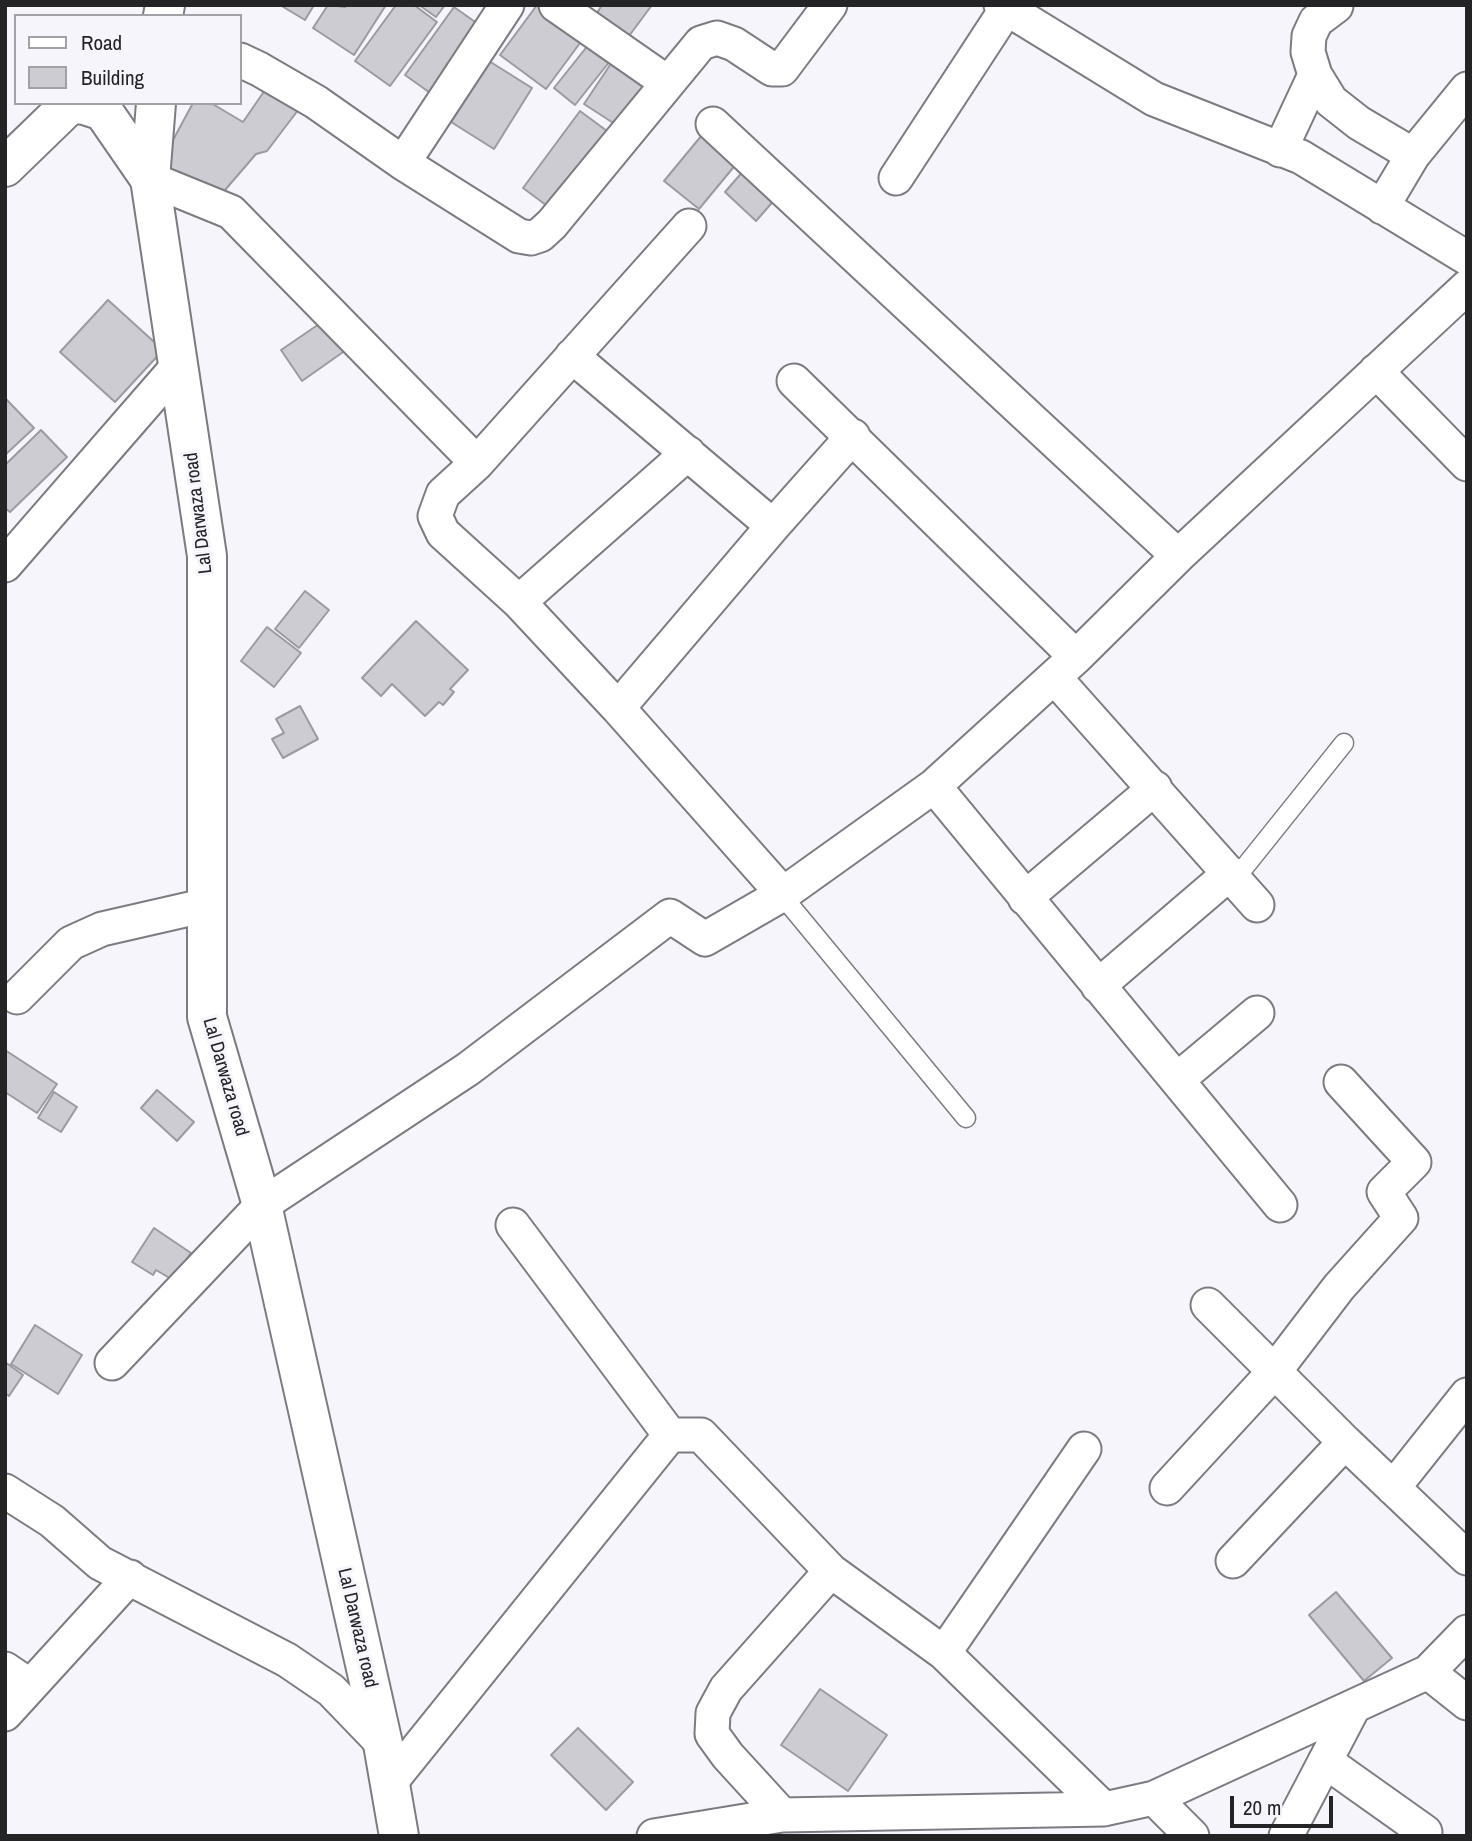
<!DOCTYPE html>
<html>
<head>
<meta charset="utf-8">
<style>
  body { margin:0 }
  #map { position:relative; width:1472px; height:1841px; overflow:hidden; background:#f6f5fc; font-family:"Archivo Narrow",sans-serif }
  canvas { display:block }
  .frame { position:absolute; inset:0; border:7px solid #242326; pointer-events:none }
  .legend { position:absolute; left:14px; top:14px; width:228px; height:91px; box-sizing:border-box; background:#f6f5fc; border:2px solid #a2a1a6; margin:0; padding:9px 12px; list-style:none; font-size:21px; color:#242326 }
  .legend li { display:flex; align-items:center; gap:14px; height:35px }
  .legend b { width:35px; border:2px solid #a2a1a6 }
  .scale { position:absolute; left:1230px; top:1796px; width:103px; height:32px; box-sizing:border-box; border:4px solid #242326; border-top:0; padding-left:9px; font-size:21px; line-height:24px; white-space:nowrap; color:#242326; -webkit-text-stroke:5px #f6f5fc; paint-order:stroke }
</style>
</head>
<body>
<div id="map">
<canvas width="1472" height="1841"></canvas>
<div class="frame"></div>
<ul class="legend">
<li><b style="height:9px;background:#fff"></b>Road</li>
<li><b style="height:19px;background:#cdccd3"></b>Building</li>
</ul>
<div class="scale">20 m</div>
</div>
<script>
const context = document.querySelector('canvas').getContext('2d');
context.lineJoin = 'round';
function fillPath(path, color) {
  context.fillStyle = color;
  context.fill(path, 'evenodd');
}
function poly(rows) {
  const path = new Path2D();
  for (const r of rows) {
    path.moveTo(r[0], r[1]);
    for (let i = 2; i < r.length; i += 2) path.lineTo(r[i], r[i + 1]);
  }
  return path;
}
function trace(path, color, width, dash) {
  context.strokeStyle = color;
  context.lineWidth = width;
  context.lineCap = dash ? 'butt' : 'round';
  context.setLineDash(dash || []);
  context.stroke(path);
}
function label(font, color, halo, rows, align = 'center') {
  context.font = font + ' "Archivo Narrow",sans-serif';
  context.lineWidth = 6;
  context.setLineDash([]);
  context.textBaseline = 'middle';
  context.strokeStyle = halo;
  context.fillStyle = color;
  for (const [text, x, y, turn = 0] of rows) {
    context.save();
    context.translate(x, y);
    context.rotate((+turn || 0) * Math.PI / 180);
    context.textAlign = isNaN(turn) ? turn : align;
    if (halo) context.strokeText(text, 0, 0);
    context.fillText(text, 0, 0);
    context.restore();
  }
}
const building = poly([
  [280,5,314,5,305,20,280,5],
  [328,5,345,7,347,5,386,5,354,55,313,28,328,5],
  [396,5,414,5,437,22,390,86,355,61,396,5],
  [419,5,445,5,436,17,419,5],
  [537,5,583,39,546,89,500,55,537,5],
  [602,5,652,5,629,36,597,13,602,5],
  [454,7,488,31,440,100,405,75,454,7],
  [593,39,614,56,575,105,554,88,593,39],
  [616,56,649,78,618,126,584,104,616,56],
  [489,61,532,88,494,149,451,122,489,61],
  [274,77,305,101,267,151,256,154,213,204,160,164,193,103,211,103,243,122,274,77],
  [580,111,611,134,554,211,523,188,580,111],
  [702,135,737,163,699,209,664,181,702,135],
  [745,169,777,197,756,221,725,192,745,169],
  [108,300,163,350,115,402,60,352,108,300],
  [325,320,346,350,302,381,281,350,325,320],
  [5,398,34,428,5,455,5,398],
  [41,430,67,457,10,512,5,508,5,465,41,430],
  [305,591,329,610,299,648,275,629,305,591],
  [416,621,468,670,450,689,454,692,443,705,439,702,425,716,392,684,381,696,362,678,416,621],
  [267,627,301,653,274,687,241,661,267,627],
  [300,706,318,739,283,758,272,739,284,733,276,719,300,706],
  [5,1050,57,1084,37,1113,5,1092,5,1050],
  [157,1090,194,1122,177,1141,141,1108,157,1090],
  [54,1092,77,1107,61,1132,38,1118,54,1092],
  [154,1228,191,1253,173,1280,156,1270,153,1275,132,1262,154,1228],
  [35,1325,82,1355,58,1394,11,1364,35,1325],
  [5,1362,23,1375,9,1396,5,1393,5,1362],
  [1336,1592,1392,1658,1364,1681,1309,1615,1336,1592],
  [820,1689,887,1735,848,1791,781,1745,820,1689],
  [578,1728,633,1782,606,1810,551,1755,578,1728]
]);
fillPath(building, '#cdccd3');
trace(building, '#9b9aa1', 2);
const service = poly([
  [1235,879,1344,743],
  [783,894,789,904,966,1118]
]);
const minor = poly([
  [556,5,668,83],
  [1001,5,1154,99,1301,157,1467,258],
  [240,60,259,69,316,102,403,163,519,236,531,238,540,235,552,224,701,43,717,38,734,44,772,69,782,69,830,5],
  [1315,75,1331,101,1359,123,1413,155],
  [713,124,1178,556],
  [1280,150,1315,75,1308,52,1309,36,1316,21,1336,6],
  [403,163,507,5],
  [896,178,1009,5],
  [150,179,231,212,477,463],
  [1382,207,1413,155,1467,89],
  [689,226,477,463,443,494,435,516,443,533,519,602,618,708,783,894],
  [572,356,773,526],
  [1376,371,1467,464],
  [794,381,1076,657],
  [5,565,179,365],
  [519,602,688,453],
  [1054,677,1257,905],
  [618,708,773,526,853,436],
  [934,786,1280,1205],
  [1025,898,1155,788],
  [1098,986,1230,873],
  [17,997,71,943,102,929,207,905],
  [1177,1080,1257,1013],
  [1208,1305,1345,1442,1467,1558],
  [112,1363,262,1205,468,1069,670,916,705,939,783,894,934,786,1076,657,1178,556,1467,287],
  [670,1435,701,1435,831,1571,944,1653,1104,1809],
  [1167,1488,1274,1372,1339,1287,1401,1218,1384,1192,1414,1162,1341,1082],
  [1393,1488,1467,1395],
  [5,1491,52,1521,100,1563,287,1660,331,1690,383,1744],
  [1233,1561,1345,1442],
  [944,1653,1084,1449],
  [5,1669,30,1686],
  [1428,1672,1467,1703],
  [5,1714,130,1577],
  [1325,1761,1425,1832],
  [389,1784,670,1435,513,1225],
  [1154,1798,1192,1836],
  [782,1815,728,1756,712,1734,713,1713,726,1689,831,1571],
  [654,1836,782,1815,1104,1809,1154,1798,1428,1672,1467,1632],
  [1286,1836,1354,1706]
]);
const tertiary = poly([
  [5,167,69,105,81,104,103,111,150,179]
]);
const secondary = poly([
  [163,16,165,5],
  [156,103,150,179,207,556,207,1017,262,1205,383,1744,399,1836]
]);
trace(service, '#7c7b81', 21);
trace(minor, '#7c7b81', 37);
trace(tertiary, '#7c7b81', 42);
trace(secondary, '#7c7b81', 42);
trace(service, '#fff', 18);
trace(minor, '#fff', 33);
trace(tertiary, '#fff', 38);
trace(secondary, '#fff', 38);
label('19px', '#242326', '#f6f5fc', [
  ["Lal Darwaza road",199,513,-97],
  ["Lal Darwaza road",225,1077,74],
  ["Lal Darwaza road",357,1628,77]
]);
</script>
</body>
</html>
